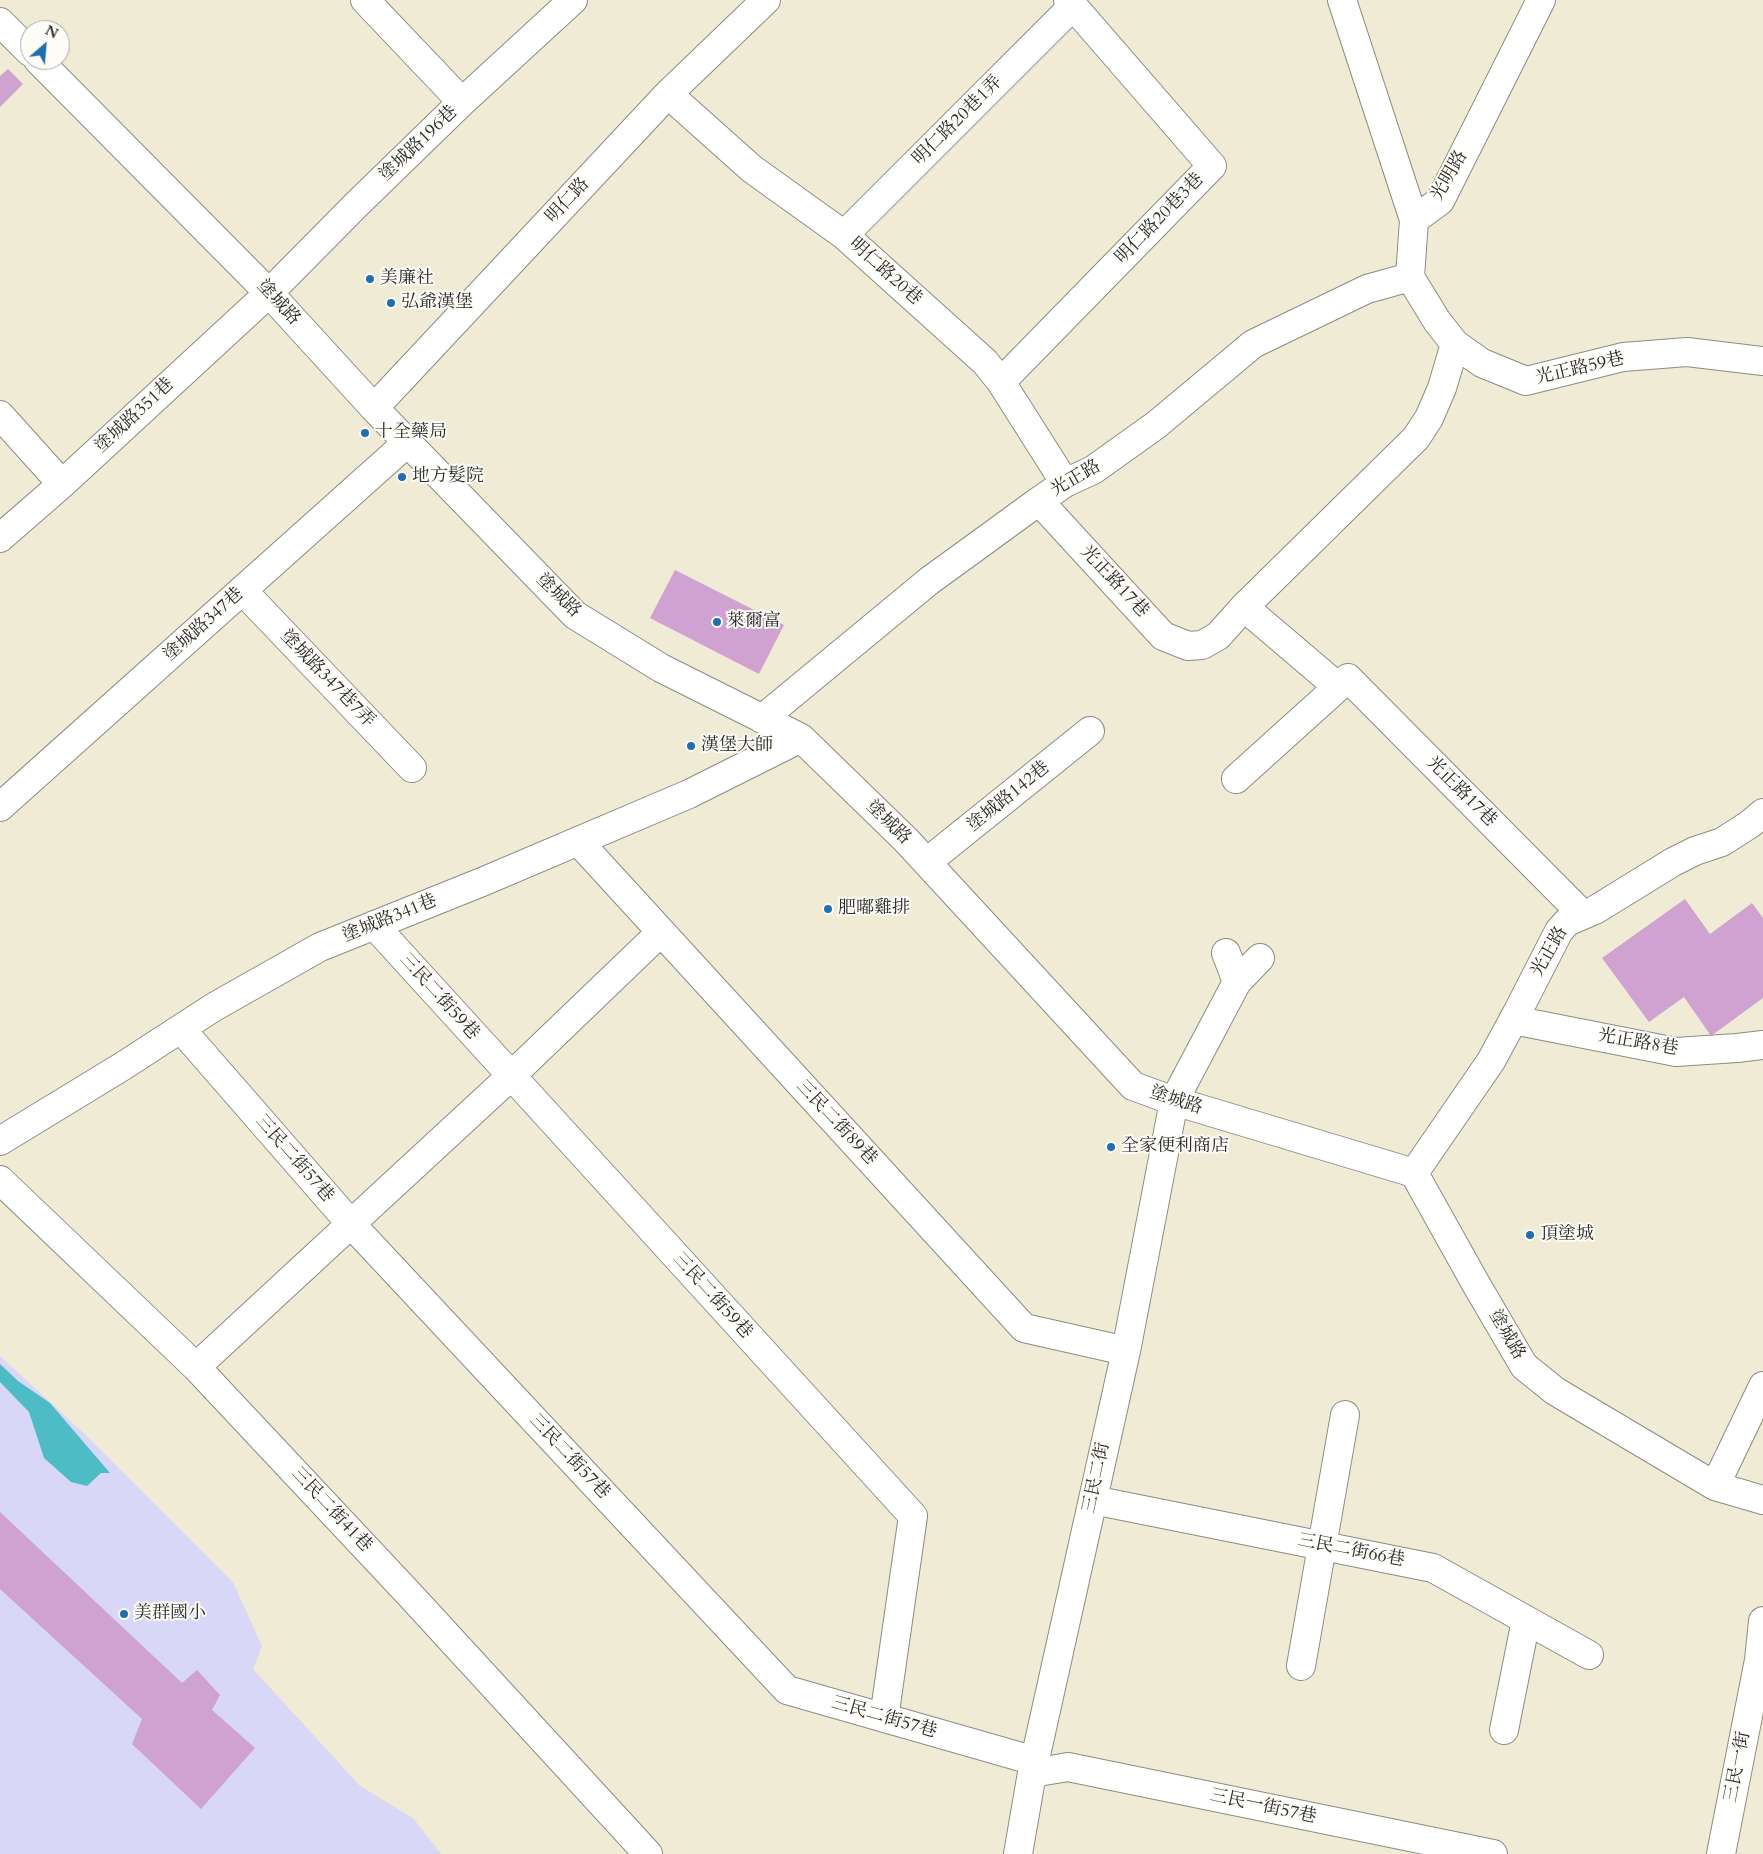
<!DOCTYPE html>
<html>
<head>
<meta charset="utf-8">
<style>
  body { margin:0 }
  #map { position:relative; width:1763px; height:1854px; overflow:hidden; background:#f0ebd4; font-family:Cardo,serif }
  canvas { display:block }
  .north { position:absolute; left:20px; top:20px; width:50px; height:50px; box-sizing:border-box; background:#fdfcf7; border:1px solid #a9a8a5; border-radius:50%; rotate:27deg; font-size:14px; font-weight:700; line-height:20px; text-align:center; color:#2b2b2b }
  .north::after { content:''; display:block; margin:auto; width:18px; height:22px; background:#1f6fb2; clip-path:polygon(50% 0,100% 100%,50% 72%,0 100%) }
</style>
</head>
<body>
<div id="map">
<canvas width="1763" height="1854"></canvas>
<div class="north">N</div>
</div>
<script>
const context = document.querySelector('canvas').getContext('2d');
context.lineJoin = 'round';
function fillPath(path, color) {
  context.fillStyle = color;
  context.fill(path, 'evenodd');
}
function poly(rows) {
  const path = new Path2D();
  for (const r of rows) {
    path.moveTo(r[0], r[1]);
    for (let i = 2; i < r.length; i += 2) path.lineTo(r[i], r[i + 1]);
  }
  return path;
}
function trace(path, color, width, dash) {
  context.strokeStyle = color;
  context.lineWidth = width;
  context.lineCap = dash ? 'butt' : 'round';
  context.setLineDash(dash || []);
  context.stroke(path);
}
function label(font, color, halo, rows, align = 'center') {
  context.font = font + ' Cardo,"Noto Serif TC",serif';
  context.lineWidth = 4;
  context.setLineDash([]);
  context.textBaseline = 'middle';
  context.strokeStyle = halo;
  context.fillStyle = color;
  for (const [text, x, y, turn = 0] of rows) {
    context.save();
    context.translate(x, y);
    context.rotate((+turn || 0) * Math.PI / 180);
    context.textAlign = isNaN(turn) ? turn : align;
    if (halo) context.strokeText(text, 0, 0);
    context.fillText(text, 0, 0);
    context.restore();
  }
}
fillPath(poly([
  [0,1356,90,1439,233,1582,262,1646,253,1669,360,1786,413,1818,441,1854,0,1854]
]), '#d9d7f8');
fillPath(poly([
  [0,1364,18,1381,50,1403,110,1473,101,1473,87,1486,71,1482,44,1458,29,1412,0,1382]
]), '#4dbcc4');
fillPath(poly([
  [8,69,23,84,0,107,0,76],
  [675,570,784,625,759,674,650,618],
  [1685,899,1710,934,1752,903,1763,918,1763,998,1711,1036,1684,997,1649,1022,1602,958],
  [0,1512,182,1683,197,1670,220,1695,212,1710,255,1748,201,1809,132,1744,142,1719,0,1589]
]), '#cfa2d2');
const minor = poly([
  [365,0,462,102],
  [1342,0,1414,220,1410,277,1437,321,1455,344,1482,363,1526,381,1623,357,1687,352,1763,361],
  [0,22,30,52],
  [38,60,269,293,374,408,575,615,661,668,801,738,906,840,1133,1086,1174,1101,1414,1173,1476,1284,1524,1366,1555,1391,1715,1486,1763,1500],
  [668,94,752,169,844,235,985,362,1001,382,1065,483],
  [1414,220,1440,201,1541,0],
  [844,235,1072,7],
  [1001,382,1212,166,1068,0],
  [374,408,668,94,766,0],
  [0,415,62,484],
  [1039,501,1163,636,1188,646,1202,645,1218,636,1244,607,1416,438,1429,418,1442,388,1455,344],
  [0,538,62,484,269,293,356,205,462,102,573,0],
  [242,590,412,768],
  [1244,607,1338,687],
  [762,719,929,581,1039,501,1065,483,1093,470,1156,425,1253,344,1367,289,1410,277],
  [1236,779,1348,678,1583,915],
  [0,807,408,442],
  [578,841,1024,1328,1126,1351],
  [927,862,1090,731],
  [374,925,913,1516,884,1718],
  [1226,953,1237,982],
  [1513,1020,1676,1052,1737,1048,1763,1045],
  [181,1029,351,1224,787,1690,1035,1761],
  [0,1141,123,1066,214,1007,320,947,482,882,689,794,801,738],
  [1414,1173,1491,1061,1517,1013,1559,931,1567,922,1595,910,1673,862,1695,851,1722,842,1750,824,1763,813],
  [0,1180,196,1367,410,1595,648,1854],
  [196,1367,511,1076,661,932],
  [1715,1486,1763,1386],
  [1093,1500,1433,1568,1589,1655],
  [1301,1666,1345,1415],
  [1504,1730,1526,1620],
  [1032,1773,1068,1767,1493,1854],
  [1018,1854,1032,1773,1126,1351,1174,1101,1237,982,1260,958],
  [1721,1854,1759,1660,1763,1621]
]);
trace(minor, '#8e8b80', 30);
trace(minor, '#fff', 28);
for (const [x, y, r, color] of [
  [370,279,5,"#1f6fb2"],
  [391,303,5,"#1f6fb2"],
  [365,433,5,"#1f6fb2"],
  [402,477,5,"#1f6fb2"],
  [717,622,5,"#1f6fb2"],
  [691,746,5,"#1f6fb2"],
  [828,909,5,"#1f6fb2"],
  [1111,1147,5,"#1f6fb2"],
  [1530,1235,5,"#1f6fb2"],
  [124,1614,5,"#1f6fb2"]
]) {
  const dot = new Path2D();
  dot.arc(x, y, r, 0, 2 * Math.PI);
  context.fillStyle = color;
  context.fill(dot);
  trace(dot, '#fdfcf7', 2);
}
label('18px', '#2b2b2b', '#fdfcf7', [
  ["明仁路20巷1弄",958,121,-45],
  ["塗城路196巷",419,144,-44],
  ["光明路",1450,176,-60],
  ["明仁路",568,201,-47],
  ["明仁路20巷3巷",1160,219,-46],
  ["明仁路20巷",885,272,42],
  ["塗城路",278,303,47],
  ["光正路59巷",1580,369,-13],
  ["塗城路351巷",135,416,-43],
  ["光正路",1076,479,-30],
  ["光正路17巷",1114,582,47],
  ["塗城路",558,596,44],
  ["塗城路347巷",204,625,-42],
  ["塗城路347巷7弄",327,679,46],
  ["光正路17巷",1461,792,45],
  ["塗城路142巷",1009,797,-39],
  ["塗城路",888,823,44],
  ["塗城路341巷",390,919,-22],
  ["光正路",1550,952,-60],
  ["三民二街59巷",439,997,48],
  ["光正路8巷",1638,1043,10],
  ["塗城路",1176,1101,18],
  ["三民二街89巷",836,1123,47],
  ["三民二街57巷",294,1159,49],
  ["三民二街59巷",712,1296,48],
  ["塗城路",1506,1335,60],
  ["三民二街57巷",569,1457,47],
  ["三民二街",1097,1478,-78],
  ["三民二街41巷",331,1510,47],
  ["三民二街66巷",1351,1551,11],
  ["三民二街57巷",884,1718,16],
  ["三民一街",1738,1767,-79],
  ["三民一街57巷",1263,1807,12]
]);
label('18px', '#2b2b2b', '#fdfcf7', [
  ["美廉社",380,279],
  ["弘爺漢堡",401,303],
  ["十全藥局",375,433],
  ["地方髮院",412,477],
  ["萊爾富",727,622],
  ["漢堡大師",701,746],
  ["肥嘟雞排",838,909],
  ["全家便利商店",1121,1147],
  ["頂塗城",1540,1235],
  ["美群國小",134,1614]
], 'left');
</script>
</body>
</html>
